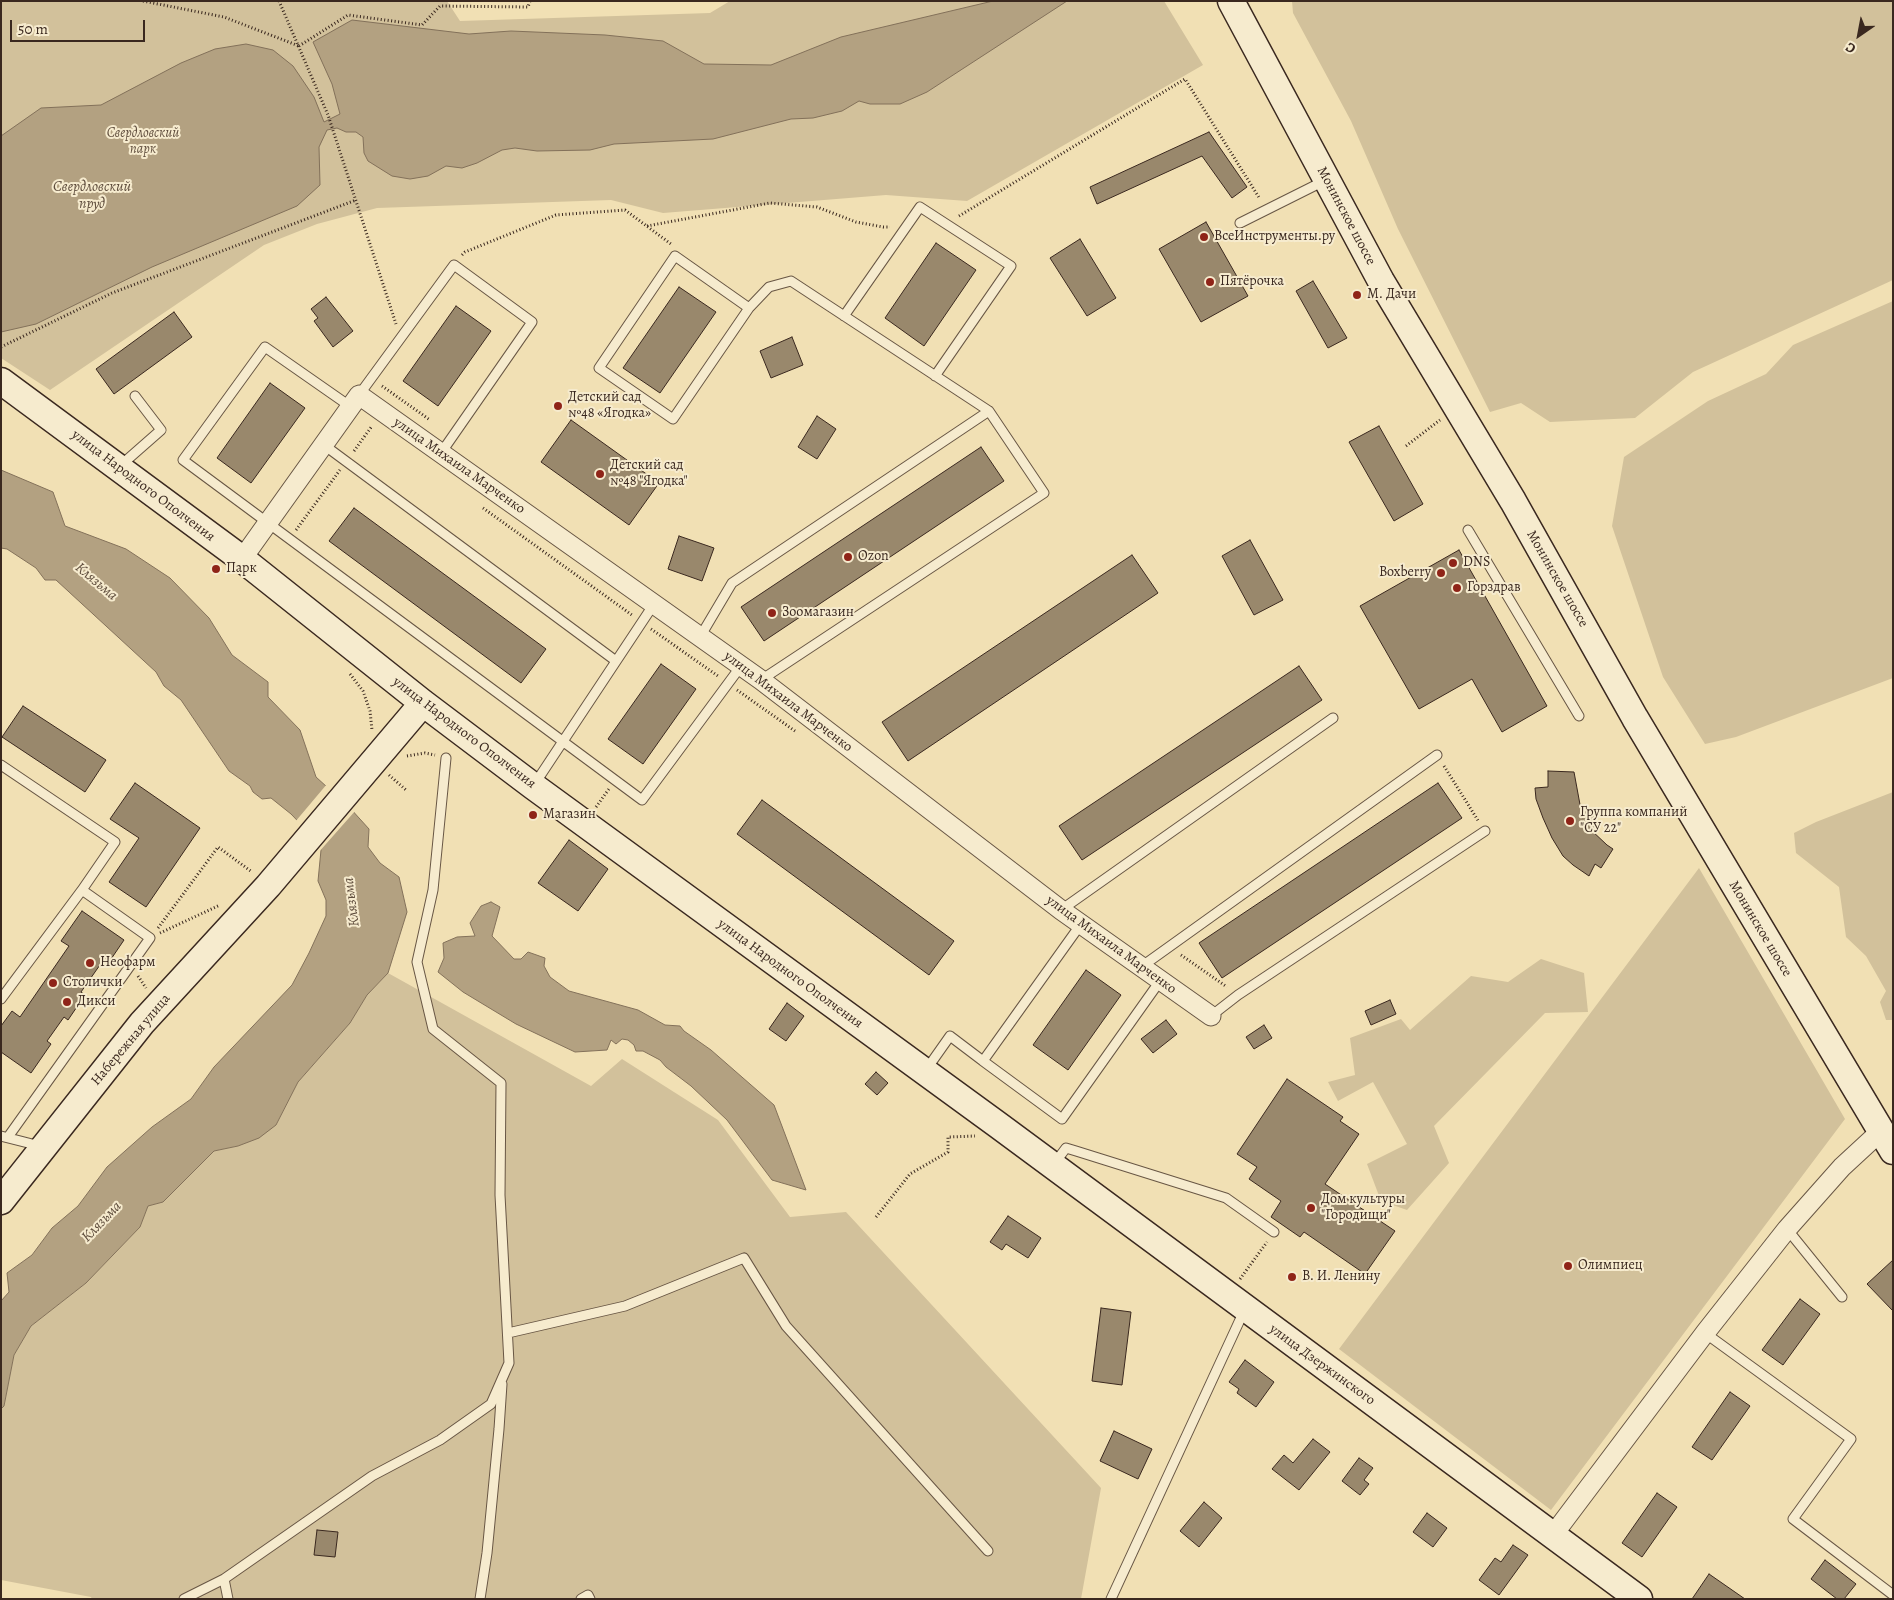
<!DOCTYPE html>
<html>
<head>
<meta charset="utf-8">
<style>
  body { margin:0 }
  #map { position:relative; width:1894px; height:1600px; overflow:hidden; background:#f1e0b4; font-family:Alegreya,serif }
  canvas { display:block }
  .frame { position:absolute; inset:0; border:2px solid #3a281f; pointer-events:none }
  .north { position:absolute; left:1834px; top:10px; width:50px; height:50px; -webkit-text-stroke:4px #f6ebce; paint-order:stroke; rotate:213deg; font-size:14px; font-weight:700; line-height:20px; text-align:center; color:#3a281f }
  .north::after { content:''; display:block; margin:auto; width:18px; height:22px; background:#3a281f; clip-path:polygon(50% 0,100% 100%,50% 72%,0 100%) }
  .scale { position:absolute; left:10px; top:20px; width:135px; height:22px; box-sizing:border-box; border:2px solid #3a281f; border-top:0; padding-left:6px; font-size:15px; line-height:18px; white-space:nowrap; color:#3a281f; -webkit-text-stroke:4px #f6ebce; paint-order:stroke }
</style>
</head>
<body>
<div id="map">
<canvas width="1894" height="1600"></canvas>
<div class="frame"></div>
<div class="north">С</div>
<div class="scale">50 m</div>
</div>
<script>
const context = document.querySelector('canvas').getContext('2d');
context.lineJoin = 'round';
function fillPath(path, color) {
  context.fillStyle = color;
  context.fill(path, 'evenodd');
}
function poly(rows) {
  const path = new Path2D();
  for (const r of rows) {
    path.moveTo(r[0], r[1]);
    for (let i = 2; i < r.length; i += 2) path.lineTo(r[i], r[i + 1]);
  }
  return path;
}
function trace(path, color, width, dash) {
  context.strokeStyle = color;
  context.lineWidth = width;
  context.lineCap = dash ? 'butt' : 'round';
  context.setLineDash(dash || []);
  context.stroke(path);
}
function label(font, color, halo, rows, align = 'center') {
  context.font = font + ' Alegreya,serif';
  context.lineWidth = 4;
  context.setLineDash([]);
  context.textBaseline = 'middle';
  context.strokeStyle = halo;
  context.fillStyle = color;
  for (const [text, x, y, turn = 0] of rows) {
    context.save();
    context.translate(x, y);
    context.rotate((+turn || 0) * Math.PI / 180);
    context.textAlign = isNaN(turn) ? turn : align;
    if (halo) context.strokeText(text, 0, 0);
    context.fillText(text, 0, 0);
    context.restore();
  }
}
fillPath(poly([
  [1,1,447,1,460,21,710,13,730,1,1164,1,1203,65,967,201,886,195,663,213,611,200,377,208,317,224,264,245,50,390,1,358],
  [1292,1,1893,1,1893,280,1693,372,1635,418,1550,422,1521,403,1490,412,1398,229,1351,121,1293,13],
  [1893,301,1893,678,1736,737,1705,744,1663,677,1612,526,1624,457,1708,401,1766,374,1793,345],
  [1893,792,1893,1020,1886,1020,1880,1002,1886,991,1866,956,1846,937,1839,887,1796,853,1794,833,1816,822],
  [1699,868,1845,1119,1551,1510,1339,1349],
  [1541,959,1584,973,1588,1012,1545,1013,1434,1126,1449,1163,1407,1210,1381,1201,1367,1164,1407,1144,1373,1082,1338,1101,1328,1082,1355,1075,1350,1038,1401,1019,1410,1030,1471,976,1508,982],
  [388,973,591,1086,622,1059,718,1120,790,1217,846,1212,1101,1488,1081,1599,92,1599,91,1597,1,1580,1,1409,4,1406,14,1355,31,1326,86,1283,140,1227,148,1206,163,1202,214,1151,238,1146,276,1125,298,1082,350,1023,367,995]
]), '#d2c19b');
const water = poly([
  [993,1,1067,1,927,92,900,104,870,104,859,101,842,111,813,118,791,119,713,139,614,144,590,150,537,151,515,148,502,150,477,163,462,168,446,166,428,176,410,179,392,176,368,161,364,153,363,137,356,132,346,132,337,128,327,130,319,147,320,185,297,206,152,267,36,324,1,332,1,136,41,108,101,105,181,63,215,49,246,44,273,50,293,66,314,97,324,122,340,114,332,84,313,42,352,20,469,34,511,31,605,35,663,41,704,64,771,65,841,37,993,1],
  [1,470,53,492,65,526,126,549,170,578,209,618,232,655,268,682,268,697,300,730,316,777,350,808,369,829,368,847,380,863,399,877,407,912,388,973,367,995,350,1023,298,1082,276,1125,259,1138,238,1146,214,1151,163,1202,148,1206,140,1227,86,1283,31,1326,14,1355,4,1406,1,1409,1,1301,9,1292,7,1273,32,1255,52,1228,78,1206,107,1167,152,1127,191,1099,214,1067,292,985,309,953,326,916,326,900,318,881,321,850,315,839,291,814,271,798,262,799,253,792,250,786,229,771,181,700,164,686,156,672,56,580,45,580,36,568,7,549,1,548,1,470],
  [491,902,500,907,492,936,514,959,521,959,528,952,545,958,544,966,550,977,569,991,638,1010,665,1025,680,1026,684,1031,711,1050,774,1105,806,1190,772,1180,727,1120,691,1086,666,1067,660,1060,643,1051,636,1051,634,1045,628,1040,622,1039,616,1044,611,1040,607,1050,575,1052,516,1024,463,992,438,972,444,958,443,943,457,937,475,936,470,923,481,906,491,902]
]);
fillPath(water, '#b3a181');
trace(water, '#83715a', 1);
fillPath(poly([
  [327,784,356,810,318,853,313,841,295,822]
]), '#f1e0b4');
const building = poly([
  [1209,132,1247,187,1232,198,1202,156,1097,204,1090,187,1209,132],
  [1206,222,1248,296,1201,322,1159,249,1206,222],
  [1080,239,1116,298,1087,316,1050,258,1080,239],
  [936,243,976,270,924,346,885,318,936,243],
  [1313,281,1347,338,1328,348,1296,291,1313,281],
  [679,287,716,312,660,393,623,368,679,287],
  [326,297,353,331,333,347,314,321,318,318,311,309,326,297],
  [456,306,491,331,438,406,403,381,456,306],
  [174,312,192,337,114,394,96,369,174,312],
  [792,337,803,365,771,378,760,351,792,337],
  [270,383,305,408,251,483,217,458,270,383],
  [817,416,836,429,817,459,798,447,817,416],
  [571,420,659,483,629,525,541,462,571,420],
  [1379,426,1423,504,1394,521,1349,442,1379,426],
  [981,447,1004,481,764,641,741,607,981,447],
  [354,508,546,649,521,683,329,541,354,508],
  [679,536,714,548,702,581,668,569,679,536],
  [1250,540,1283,600,1254,615,1222,556,1250,540],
  [1459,550,1547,706,1502,732,1472,679,1419,709,1360,606,1459,550],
  [1132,555,1158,593,908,761,882,722,1132,555],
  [661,664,696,689,643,764,608,739,661,664],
  [1299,666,1322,700,1082,860,1059,826,1299,666],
  [23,706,106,760,85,792,2,737,23,706],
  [1548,771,1574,772,1581,810,1587,807,1598,825,1590,829,1607,845,1613,849,1601,868,1595,864,1589,876,1573,865,1563,856,1552,838,1543,818,1536,799,1535,788,1548,787,1548,771],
  [135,783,200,828,146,907,109,882,139,838,110,819,135,783],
  [1438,783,1462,818,1222,978,1199,943,1438,783],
  [762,800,954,941,929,975,737,834,762,800],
  [569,840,608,869,578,911,538,883,569,840],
  [82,911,124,940,107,965,102,962,81,992,85,995,68,1020,64,1017,47,1041,51,1044,31,1073,1,1052,1,1026,12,1011,20,1017,69,946,61,941,82,911],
  [1086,970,1121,995,1068,1070,1033,1045,1086,970],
  [1390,1000,1396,1014,1371,1025,1365,1011,1390,1000],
  [787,1003,804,1016,786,1041,769,1029,787,1003],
  [1166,1020,1177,1034,1153,1053,1141,1039,1166,1020],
  [1264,1025,1272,1038,1254,1049,1246,1037,1264,1025],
  [876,1072,888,1083,877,1095,865,1084,876,1072],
  [1287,1079,1343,1117,1340,1121,1359,1134,1325,1184,1395,1231,1365,1274,1304,1232,1300,1237,1271,1217,1281,1201,1249,1179,1257,1167,1237,1154,1287,1079],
  [1008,1216,1041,1238,1028,1258,1006,1244,1002,1250,990,1242,1008,1216],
  [1893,1260,1893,1311,1867,1284,1893,1260],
  [1800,1299,1820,1314,1783,1365,1762,1350,1800,1299],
  [1101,1308,1131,1312,1122,1385,1092,1381,1101,1308],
  [1245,1360,1274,1382,1256,1407,1237,1393,1239,1389,1229,1382,1245,1360],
  [1730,1392,1750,1406,1712,1460,1692,1447,1730,1392],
  [1114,1431,1152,1449,1138,1479,1100,1461,1114,1431],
  [1313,1439,1330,1452,1299,1490,1272,1469,1284,1455,1293,1463,1313,1439],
  [1359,1458,1373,1468,1364,1480,1369,1484,1360,1495,1342,1481,1359,1458],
  [1657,1493,1677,1507,1642,1557,1622,1543,1657,1493],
  [1204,1502,1222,1518,1199,1547,1180,1531,1204,1502],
  [1427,1513,1447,1528,1433,1547,1413,1532,1427,1513],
  [317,1530,338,1532,335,1557,314,1555,317,1530],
  [1513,1545,1528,1555,1499,1595,1479,1580,1495,1558,1501,1562,1513,1545],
  [1825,1560,1856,1584,1844,1599,1837,1599,1811,1579,1825,1560],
  [1709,1574,1745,1599,1692,1599,1709,1574]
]);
fillPath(building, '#99886c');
trace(building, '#3a281f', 1);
const lane = poly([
  [1240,223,1324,181],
  [749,308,675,256,599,368,673,419,749,308,769,287,791,281,989,411,1044,493,761,680],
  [844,316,920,207,1011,266,935,376],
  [359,395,454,265,532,322,441,453],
  [351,407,265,347,183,460,642,800,741,666],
  [324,445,616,661],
  [120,466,161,430,135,396],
  [1468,530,1579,716],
  [700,637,732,583,989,411],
  [1,765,115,842,82,890,150,938,8,1137],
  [534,785,654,604],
  [1061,910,1333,718],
  [1081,924,983,1061,1062,1119,1160,981],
  [1141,967,1437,755],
  [1,999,82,890],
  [1211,1016,1238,995,1485,831],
  [926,1070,950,1036,983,1061],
  [1,1136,40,1146],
  [1054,1164,1066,1148,1076,1151,1226,1198,1274,1232],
  [1787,1229,1842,1297],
  [508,1333,625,1306,744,1258,786,1326,988,1551],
  [1705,1333,1851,1439,1793,1519,1893,1595],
  [184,1599,224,1579],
  [228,1599,224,1579,372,1476,440,1440,491,1404,509,1363,500,1195,501,1083,433,1029,417,962,433,890,446,758],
  [480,1599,487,1553,499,1429,502,1384],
  [581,1599,588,1595,590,1599],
  [1111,1599,1244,1311]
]);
const street = poly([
  [242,559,359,395,761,680,1061,910,1211,1016],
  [1553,1535,1705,1333,1787,1229,1842,1167,1881,1131]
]);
const secondary = poly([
  [1231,1,1381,281,1513,501,1635,718,1893,1151],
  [1,381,242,559,423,703,533,786,998,1125,1639,1599],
  [1,1201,142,1023,268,886,423,703]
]);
trace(lane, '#685644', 11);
trace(street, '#685644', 21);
trace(secondary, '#3a281f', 29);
trace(poly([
  [143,1,224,17,299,46],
  [279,1,328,115,396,324],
  [299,46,348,15,422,25,440,6,528,7,530,1],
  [959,216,1185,79,1260,199],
  [647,226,770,203,817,207,856,222,883,227,890,227],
  [462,255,465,252,556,215,625,210,671,244],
  [1,347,112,293,356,200],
  [382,386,430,420],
  [1406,446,1440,420],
  [354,451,372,426],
  [483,508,632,615],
  [296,530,340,470],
  [651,629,718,676],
  [350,674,363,691,370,711,372,730],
  [737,690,795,731],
  [407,756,425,753,435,755],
  [1444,766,1479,822],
  [389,775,406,790],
  [596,807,609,789],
  [158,928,218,847,252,872],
  [160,933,220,905],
  [1181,955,1227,987],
  [138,976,146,988],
  [876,1217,910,1174,948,1152,948,1137,975,1136],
  [1240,1279,1267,1242]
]), '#3a281f', 3, [1, 2.5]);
trace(lane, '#f6ebce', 9);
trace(street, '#f6ebce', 19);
trace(secondary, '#f6ebce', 26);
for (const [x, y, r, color] of [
  [1204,237,5,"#8f2418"],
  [1210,282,5,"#8f2418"],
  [1357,295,5,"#8f2418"],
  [558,406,5,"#8f2418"],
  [600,474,5,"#8f2418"],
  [848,557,5,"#8f2418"],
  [1453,563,5,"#8f2418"],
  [216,569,5,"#8f2418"],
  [1441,573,5,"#8f2418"],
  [1457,588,5,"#8f2418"],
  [772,613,5,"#8f2418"],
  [533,815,5,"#8f2418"],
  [1570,821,5,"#8f2418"],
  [90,963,5,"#8f2418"],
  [53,983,5,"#8f2418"],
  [67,1002,5,"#8f2418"],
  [1311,1208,5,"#8f2418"],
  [1568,1266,5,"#8f2418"],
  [1292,1277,5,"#8f2418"]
]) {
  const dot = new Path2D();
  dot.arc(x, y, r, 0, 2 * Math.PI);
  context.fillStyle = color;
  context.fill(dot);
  trace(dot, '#f6ebce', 2);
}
label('italic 14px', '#604e3e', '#f6ebce', [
  ["Свердловский",143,134],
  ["парк",143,150]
]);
label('14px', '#3a281f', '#f6ebce', [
  ["Монинское шоссе",1346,216,62],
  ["улица Михаила Марченко",459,466,35],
  ["улица Народного Ополчения",143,486,37],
  ["Монинское шоссе",1557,579,60],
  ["улица Михаила Марченко",788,702,37],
  ["улица Народного Ополчения",464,733,37],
  ["Монинское шоссе",1760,929,59],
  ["улица Михаила Марченко",1111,945,36],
  ["улица Народного Ополчения",790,974,36],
  ["Набережная улица",131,1040,-50],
  ["улица Дзержинского",1322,1365,36]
]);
label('14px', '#3a281f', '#f6ebce', [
  ["ВсеИнструменты.ру",1214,237],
  ["Пятёрочка",1220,282],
  ["М. Дачи",1367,295],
  ["Детский сад",568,398],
  ["№48 «Ягодка»",568,414],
  ["Детский сад",610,466],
  ["№48 \"Ягодка\"",610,482],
  ["Ozon",858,557],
  ["DNS",1463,563],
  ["Парк",226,569],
  ["Boxberry",1431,573,"right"],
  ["Горздрав",1467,588],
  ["Зоомагазин",782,613],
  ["Группа компаний",1580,813],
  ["\"СУ 22\"",1580,829],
  ["Магазин",543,815],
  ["Неофарм",100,963],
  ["Столички",63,983],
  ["Дикси",77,1002],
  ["Дом культуры",1321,1200],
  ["\"Городищи\"",1321,1216],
  ["Олимпиец",1578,1266],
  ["В. И. Ленину",1302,1277]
], 'left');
label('italic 15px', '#5e4c3c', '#f6ebce', [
  ["Свердловский",92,187],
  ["пруд",92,204],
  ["Клязьма",96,582,40],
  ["Клязьма",352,902,-97],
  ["Клязьма",102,1222,-46]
]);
</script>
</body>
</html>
